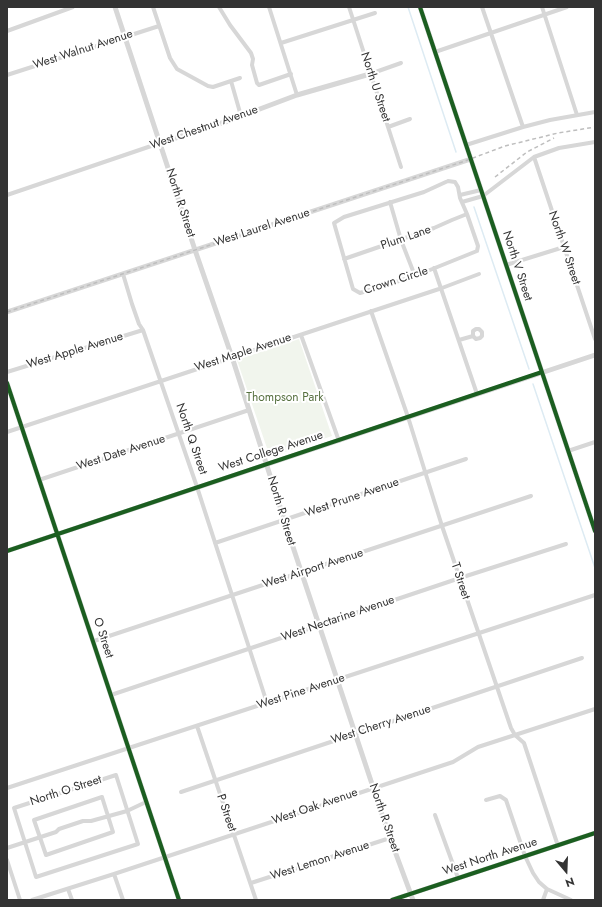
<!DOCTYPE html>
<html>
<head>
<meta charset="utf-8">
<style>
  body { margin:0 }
  #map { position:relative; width:602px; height:907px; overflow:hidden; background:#fff; font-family:Jost,sans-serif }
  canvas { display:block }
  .frame { position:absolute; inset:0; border:8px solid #333; pointer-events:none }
  .north { position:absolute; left:546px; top:851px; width:40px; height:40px; -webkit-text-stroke:3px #fff; paint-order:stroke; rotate:161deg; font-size:11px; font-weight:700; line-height:16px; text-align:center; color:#333 }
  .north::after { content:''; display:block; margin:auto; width:14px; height:18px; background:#333; clip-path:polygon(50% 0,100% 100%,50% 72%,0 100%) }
</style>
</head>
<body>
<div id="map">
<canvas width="602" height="907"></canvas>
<div class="frame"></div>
<div class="north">N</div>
</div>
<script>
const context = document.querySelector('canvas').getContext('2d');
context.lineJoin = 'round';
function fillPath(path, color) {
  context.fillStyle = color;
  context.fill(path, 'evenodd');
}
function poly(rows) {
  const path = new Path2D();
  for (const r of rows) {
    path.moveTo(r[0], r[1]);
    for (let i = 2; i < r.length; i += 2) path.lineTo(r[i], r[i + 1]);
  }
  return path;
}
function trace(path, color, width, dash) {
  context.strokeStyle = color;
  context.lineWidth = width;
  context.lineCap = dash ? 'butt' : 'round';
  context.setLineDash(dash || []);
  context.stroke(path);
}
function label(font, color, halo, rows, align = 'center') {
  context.font = font + ' Jost,sans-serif';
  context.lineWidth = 4;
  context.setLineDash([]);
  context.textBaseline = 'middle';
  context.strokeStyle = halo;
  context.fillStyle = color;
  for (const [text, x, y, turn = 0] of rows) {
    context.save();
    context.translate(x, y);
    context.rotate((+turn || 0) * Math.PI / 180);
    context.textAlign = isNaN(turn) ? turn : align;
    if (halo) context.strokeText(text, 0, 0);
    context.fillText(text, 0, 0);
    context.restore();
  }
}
fillPath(poly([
  [299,339,332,436,270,457,237,360]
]), '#f1f5ed');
trace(poly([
  [408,7,456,152],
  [474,207,529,369],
  [533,384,595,568]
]), '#ddebf3', 1.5);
trace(poly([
  [153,7,170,58,177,69,208,86,213,87,240,78],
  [219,7,230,25,251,53,253,59,252,65,257,83,259,85,291,74],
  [269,7,297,95],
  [349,7,401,167],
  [482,7,523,127],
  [542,7,577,115],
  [7,31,73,7],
  [281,43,375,13],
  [435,52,567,7],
  [370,74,401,63],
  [7,75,159,26],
  [231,81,241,116],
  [388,127,410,119],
  [466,145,523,127,550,120,595,112],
  [534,157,595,339],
  [448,181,455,182,458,187,460,198,467,214,478,246,477,251,415,276,360,293,353,289,334,223,344,217,424,192,448,181],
  [7,195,160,143],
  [460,195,481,190],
  [390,202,401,240,415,276],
  [462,202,483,196,534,157,559,148,595,142],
  [344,259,434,228,452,220,467,214],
  [506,265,564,247],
  [434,268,477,394],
  [123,274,132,304,139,324,143,330,197,487,267,703],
  [371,311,408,417,442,526,511,728,515,735,524,743,558,846],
  [301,335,339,441],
  [459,340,473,336,476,339,480,338,482,336,482,332,479,329,476,329,473,331,473,336],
  [7,372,143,330],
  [7,432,442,288,479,274],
  [568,451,595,442],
  [39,480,249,410],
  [215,543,466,459],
  [94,641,531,496],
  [111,695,460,578,566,544],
  [197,726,256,900],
  [116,775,138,844,36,877,14,808,116,775],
  [7,788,595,595],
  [181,792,582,658],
  [102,797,113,832,46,855,34,820,102,797],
  [486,800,500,796,506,800,525,856,533,873,539,882,547,889,571,900],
  [435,815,458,878],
  [7,848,56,832,59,829,83,821,91,821,127,811,146,802],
  [7,860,20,900],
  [114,874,123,900],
  [251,883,390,838],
  [68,889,72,900],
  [32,900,114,874,453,762,478,747,595,709],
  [543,900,547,889]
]), '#d7d7d7', 4);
trace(poly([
  [115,7,195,250,232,357,293,547,390,838,413,900],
  [420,7,595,531],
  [160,143,228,121,297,95,370,74],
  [7,312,471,159],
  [7,383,179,900],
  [7,551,595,355],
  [392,900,595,833]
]), '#d7d7d7', 5);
trace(poly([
  [495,177,527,152,554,138],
  [7,312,465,161,505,146,558,133,595,127]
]), '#bebebe', 1.5, [4, 3]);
trace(poly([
  [420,7,595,531],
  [7,383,179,900],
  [7,551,542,372],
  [392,900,595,833]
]), '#1b5e20', 4);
label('12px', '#333', '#fff', [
  ["West Walnut Avenue",83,50,-18],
  ["North U Street",375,87,72],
  ["West Chestnut Avenue",204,128,-19],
  ["North R Street",180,203,72],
  ["West Laurel Avenue",262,228,-18],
  ["Plum Lane",406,238,-19],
  ["North W Street",564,248,71],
  ["North V Street",517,266,72],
  ["Crown Circle",396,281,-18],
  ["West Apple Avenue",75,351,-17],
  ["West Maple Avenue",243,353,-18],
  ["North Q Street",191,439,71],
  ["West College Avenue",271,452,-18],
  ["West Date Avenue",121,453,-18],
  ["West Prune Avenue",352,498,-19],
  ["North R Street",281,511,73],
  ["West Airport Avenue",313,569,-18],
  ["T Street",460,581,72],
  ["West Nectarine Avenue",338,619,-19],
  ["O Street",103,638,72],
  ["West Pine Avenue",301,692,-18],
  ["West Cherry Avenue",381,725,-18],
  ["North O Street",66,791,-18],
  ["West Oak Avenue",315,807,-19],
  ["P Street",226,813,71],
  ["North R Street",384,818,71],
  ["West North Avenue",490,857,-18],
  ["West Lemon Avenue",320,861,-18]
]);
label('12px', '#56703f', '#fff', [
  ["Thompson Park",285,398]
]);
</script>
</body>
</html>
